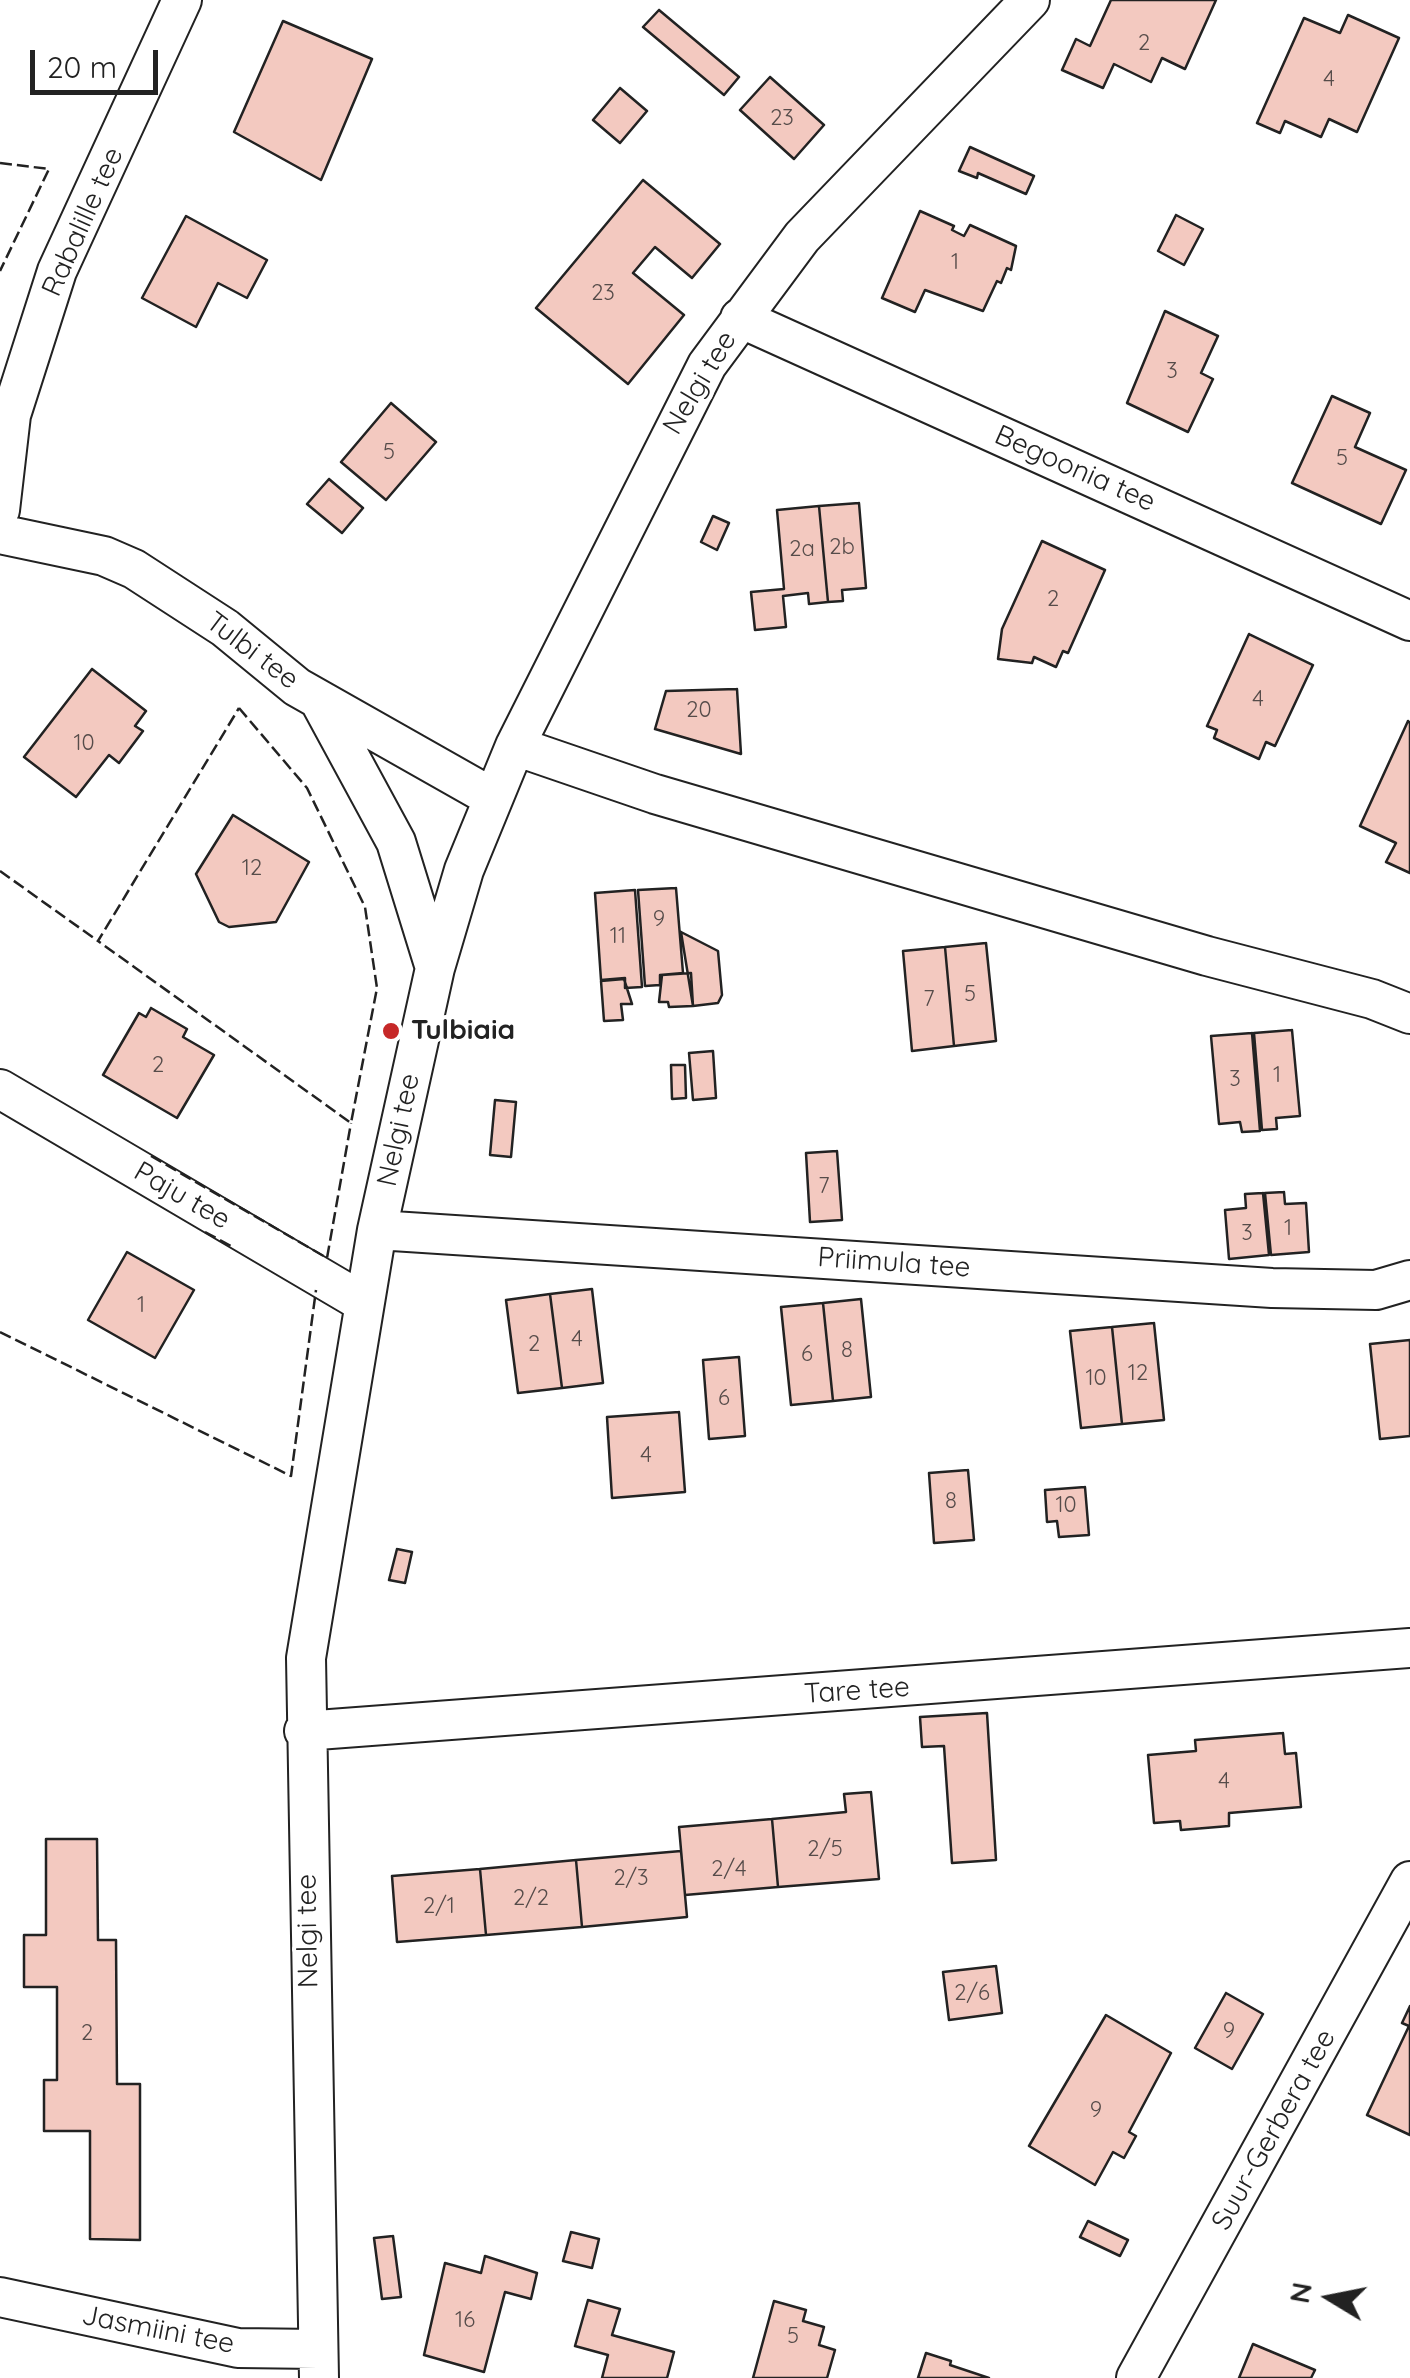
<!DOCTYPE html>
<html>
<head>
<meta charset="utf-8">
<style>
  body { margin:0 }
  #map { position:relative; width:1410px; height:2378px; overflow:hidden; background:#fff; font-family:Quicksand,sans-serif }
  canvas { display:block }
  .north { position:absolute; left:1280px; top:2248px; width:100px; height:100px; -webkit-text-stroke:8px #fff; paint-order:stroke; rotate:280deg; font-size:28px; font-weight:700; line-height:40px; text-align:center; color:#222 }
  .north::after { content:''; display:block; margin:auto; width:35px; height:45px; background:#222; clip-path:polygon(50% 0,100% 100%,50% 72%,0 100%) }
  .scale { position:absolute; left:30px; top:50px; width:128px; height:45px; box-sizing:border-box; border:5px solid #222; border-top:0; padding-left:12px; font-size:30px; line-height:35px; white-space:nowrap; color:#222; -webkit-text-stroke:8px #fff; paint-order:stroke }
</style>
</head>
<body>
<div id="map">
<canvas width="1410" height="2378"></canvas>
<div class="north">N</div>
<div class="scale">20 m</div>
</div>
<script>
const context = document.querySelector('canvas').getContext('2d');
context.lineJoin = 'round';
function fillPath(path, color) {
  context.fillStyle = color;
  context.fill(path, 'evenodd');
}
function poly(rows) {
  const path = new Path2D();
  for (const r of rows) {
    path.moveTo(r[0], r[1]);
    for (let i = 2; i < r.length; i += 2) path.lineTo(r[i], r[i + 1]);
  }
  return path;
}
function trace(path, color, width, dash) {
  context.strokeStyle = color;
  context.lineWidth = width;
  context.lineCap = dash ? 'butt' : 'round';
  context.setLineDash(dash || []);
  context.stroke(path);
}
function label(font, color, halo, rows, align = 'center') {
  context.font = font + ' Quicksand,sans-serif';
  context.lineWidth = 8;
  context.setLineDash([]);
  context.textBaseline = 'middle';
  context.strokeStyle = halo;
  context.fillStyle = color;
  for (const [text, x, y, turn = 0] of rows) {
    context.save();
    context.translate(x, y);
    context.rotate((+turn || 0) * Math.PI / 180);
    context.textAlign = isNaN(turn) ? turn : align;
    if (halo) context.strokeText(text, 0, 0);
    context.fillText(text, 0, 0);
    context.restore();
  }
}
const building = poly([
  [1111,0,1216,0,1185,69,1162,58,1151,82,1114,64,1103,88,1062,70,1076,39,1090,46,1111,0],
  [659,10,739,77,724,95,643,27,659,10],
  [1348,15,1399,38,1357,132,1329,119,1321,137,1285,121,1280,133,1257,123,1304,18,1340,33,1348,15],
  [283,21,372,59,321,180,234,132,283,21],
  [770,77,824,125,794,159,740,110,770,77],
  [620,88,647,111,620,143,593,120,620,88],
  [970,147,1034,176,1026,194,978,173,977,178,959,171,970,147],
  [643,180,720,244,692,278,655,247,633,273,684,315,628,384,536,308,643,180],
  [920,211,954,226,952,230,964,236,970,225,1016,246,1011,270,1007,268,1001,283,997,281,983,311,925,290,915,312,882,298,920,211],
  [1176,215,1203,229,1184,265,1158,251,1176,215],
  [186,216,267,260,247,298,218,283,196,327,142,298,186,216],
  [1165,311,1218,336,1201,373,1213,379,1188,432,1127,403,1165,311],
  [1332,396,1370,413,1355,447,1406,470,1381,524,1292,483,1332,396],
  [391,403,436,442,386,500,341,462,391,403],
  [329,479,363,508,342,533,307,504,329,479],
  [859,503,866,588,842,590,843,601,828,602,819,506,859,503],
  [819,506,828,602,809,604,808,593,783,596,786,627,755,630,751,592,784,589,777,510,819,506],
  [713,516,729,523,717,550,701,542,713,516],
  [1042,541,1105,570,1068,653,1063,651,1056,667,1034,657,1032,663,998,659,1002,629,1042,541],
  [1249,634,1313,665,1275,746,1266,742,1259,759,1214,738,1217,730,1207,726,1249,634],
  [92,669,146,711,135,726,143,731,119,763,109,755,76,797,24,757,92,669],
  [737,689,741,754,655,729,666,691,737,689],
  [1408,721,1410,723,1410,873,1386,862,1396,843,1360,826,1408,721],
  [233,815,309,862,276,922,229,927,219,922,196,874,233,815],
  [676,888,683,973,660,975,660,985,645,986,638,890,676,888],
  [635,890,642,987,625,988,625,978,601,980,595,893,635,890],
  [681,932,718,951,722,995,718,1003,693,1006,681,932],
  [986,943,996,1041,954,1046,945,947,986,943],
  [945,947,954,1046,912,1051,903,951,945,947],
  [691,973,693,1006,669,1007,668,1002,659,1002,662,975,691,973],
  [624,979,632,1004,621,1004,623,1020,604,1021,601,981,624,979],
  [151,1008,187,1029,183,1037,214,1055,177,1118,103,1075,139,1013,146,1017,151,1008],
  [1292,1030,1300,1116,1276,1118,1277,1129,1262,1130,1254,1033,1292,1030],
  [1252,1033,1260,1131,1242,1132,1240,1122,1219,1124,1211,1036,1252,1033],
  [713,1051,716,1098,693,1100,689,1053,713,1051],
  [671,1065,685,1065,686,1098,672,1099,671,1065],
  [495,1100,516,1102,511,1157,490,1155,495,1100],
  [837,1151,842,1220,810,1222,806,1153,837,1151],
  [1284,1192,1285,1204,1306,1203,1309,1252,1271,1255,1265,1193,1284,1192],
  [1263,1193,1269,1255,1229,1259,1225,1210,1246,1208,1245,1194,1263,1193],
  [127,1252,194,1290,155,1358,88,1320,127,1252],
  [592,1289,603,1383,562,1388,550,1294,592,1289],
  [550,1294,562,1388,518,1393,506,1300,550,1294],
  [861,1299,871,1397,833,1401,823,1303,861,1299],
  [823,1303,833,1401,791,1405,781,1307,823,1303],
  [1154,1323,1164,1420,1122,1424,1112,1327,1154,1323],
  [1112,1327,1122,1424,1081,1428,1070,1331,1112,1327],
  [1410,1340,1410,1436,1380,1439,1370,1344,1410,1340],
  [739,1357,745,1436,709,1439,703,1360,739,1357],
  [679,1412,685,1492,612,1498,607,1417,679,1412],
  [968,1470,974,1540,934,1543,929,1473,968,1470],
  [1085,1487,1089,1535,1059,1537,1057,1521,1047,1522,1045,1490,1085,1487],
  [397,1549,412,1552,405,1583,389,1580,397,1549],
  [987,1713,996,1860,952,1863,944,1746,922,1747,920,1717,987,1713],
  [1283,1733,1285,1754,1296,1753,1301,1807,1229,1813,1229,1826,1181,1830,1180,1821,1154,1823,1148,1755,1196,1751,1195,1740,1283,1733],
  [871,1792,879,1879,778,1887,772,1819,846,1812,844,1794,871,1792],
  [772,1819,778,1887,685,1895,679,1827,772,1819],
  [46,1839,97,1839,98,1940,116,1940,117,2084,140,2084,140,2240,90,2239,90,2131,44,2131,44,2080,57,2080,57,1987,24,1987,24,1935,46,1935,46,1839],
  [681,1851,687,1917,582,1927,576,1860,681,1851],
  [576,1860,582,1927,486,1935,480,1869,576,1860],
  [480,1869,486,1935,397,1942,392,1876,480,1869],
  [996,1966,1002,2013,949,2020,943,1972,996,1966],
  [1226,1993,1263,2014,1232,2069,1195,2048,1226,1993],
  [1410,2006,1410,2135,1367,2115,1409,2026,1402,2023,1410,2006],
  [1106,2015,1171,2053,1129,2132,1136,2136,1124,2158,1113,2152,1095,2185,1029,2146,1106,2015],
  [1088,2221,1128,2240,1120,2256,1080,2237,1088,2221],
  [571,2232,599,2239,592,2268,563,2261,571,2232],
  [393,2236,401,2297,382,2299,374,2238,393,2236],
  [485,2256,537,2273,531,2299,505,2292,484,2372,424,2355,445,2263,481,2273,485,2256],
  [588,2300,620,2309,612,2335,674,2352,667,2378,602,2378,608,2355,575,2346,588,2300],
  [774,2301,806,2310,803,2321,824,2327,819,2345,835,2350,827,2378,753,2378,774,2301],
  [1253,2344,1315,2370,1311,2378,1239,2378,1253,2344],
  [926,2353,951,2361,950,2365,989,2378,918,2378,926,2353]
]);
fillPath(building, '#f3c9c0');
trace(building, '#222', 2.5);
const street = poly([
  [740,318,1410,621],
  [0,510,11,415,57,271,182,0],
  [0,534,104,556,134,569,225,628,297,687,493,798],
  [319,700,396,842,435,968],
  [515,746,655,794,1207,956,1372,999,1410,1014],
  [0,1089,364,1303],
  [377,1230,1272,1288,1376,1290,1410,1280],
  [304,1731,1410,1648],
  [0,2297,238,2348,318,2349],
  [319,2378,306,1658,377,1230,435,968,464,870,515,746,707,365,802,237,1030,0],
  [1136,2378,1410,1881]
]);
trace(street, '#222', 42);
trace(street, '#fff', 38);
trace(poly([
  [0,163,49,169,0,271],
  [239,708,307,788,365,907,377,988,351,1123,98,941,239,708],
  [0,871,98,941],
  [151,1156,327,1258,351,1123],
  [205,1232,231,1246],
  [0,1332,291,1476,316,1290]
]), '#222', 2.5, [12, 5]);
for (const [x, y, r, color] of [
  [391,1031,10,"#c62828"]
]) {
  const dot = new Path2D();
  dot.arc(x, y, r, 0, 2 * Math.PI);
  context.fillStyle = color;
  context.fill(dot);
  trace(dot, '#fff', 4);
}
label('22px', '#564c4a', null, [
  ["2",1144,43],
  ["4",1329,79],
  ["23",782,118],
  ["1",955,262],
  ["23",603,293],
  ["3",1172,371],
  ["5",389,452],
  ["5",1342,458],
  ["2b",842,547],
  ["2a",802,549],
  ["2",1053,599],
  ["4",1258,699],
  ["20",699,710],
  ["10",84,743],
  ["12",252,868],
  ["9",659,919],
  ["11",618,936],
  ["5",970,994],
  ["7",929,999],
  ["2",158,1065],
  ["1",1277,1075],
  ["3",1235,1079],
  ["7",824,1186],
  ["1",1288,1228],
  ["3",1247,1233],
  ["1",141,1305],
  ["4",577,1339],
  ["2",534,1344],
  ["8",847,1350],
  ["6",807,1354],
  ["12",1138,1373],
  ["10",1096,1378],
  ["6",724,1398],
  ["4",646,1455],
  ["8",951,1501],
  ["10",1066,1505],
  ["4",1224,1781],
  ["2/5",825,1849],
  ["2/4",729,1869],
  ["2/3",631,1878],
  ["2/2",531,1898],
  ["2/1",439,1906],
  ["2/6",972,1993],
  ["9",1229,2031],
  ["2",87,2033],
  ["9",1096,2110],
  ["16",465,2320],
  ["5",793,2336]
]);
label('28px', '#222', '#fff', [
  ["Rabalille tee",83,222,-66],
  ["Nelgi tee",700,383,-59],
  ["Begoonia tee",1075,469,24],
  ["Tulbi tee",252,651,37],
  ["Nelgi tee",399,1130,-78],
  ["Paju tee",182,1196,30],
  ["Priimula tee",894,1263,4],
  ["Tare tee",857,1691,-4],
  ["Nelgi tee",308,1931,-91],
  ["Suur-Gerbera tee",1274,2130,-61],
  ["Jasmiini tee",158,2330,11]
]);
label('bold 28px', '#222', '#fff', [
  ["Tulbiaia",411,1031]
], 'left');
</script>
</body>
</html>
